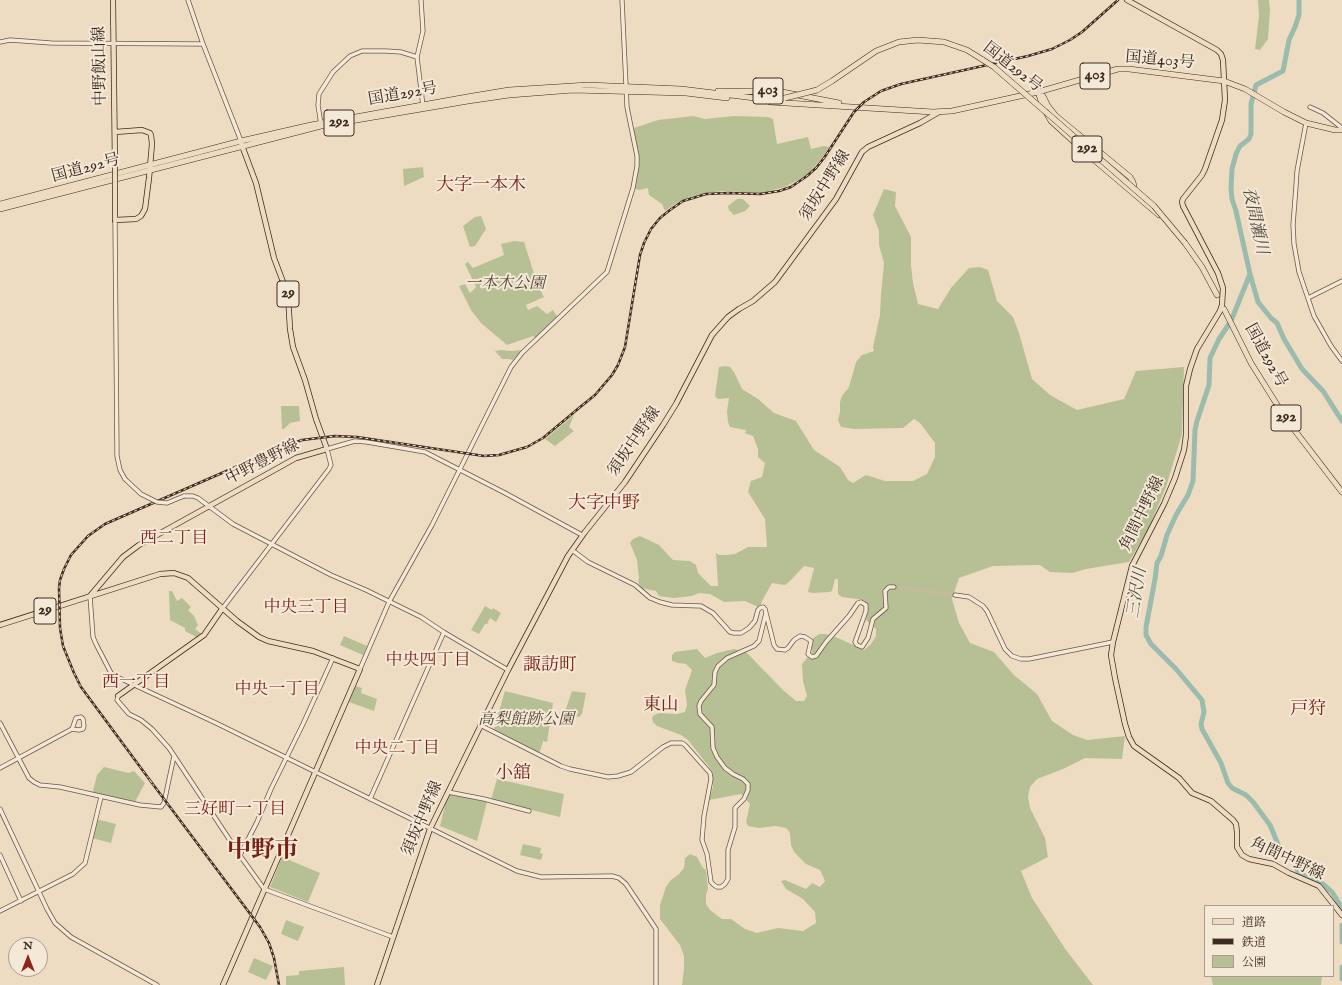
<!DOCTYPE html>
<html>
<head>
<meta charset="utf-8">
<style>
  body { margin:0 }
  #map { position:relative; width:1342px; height:985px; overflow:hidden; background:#eedcc2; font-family:"IM FELL English","Noto Serif JP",serif }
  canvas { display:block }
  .legend { position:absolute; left:1204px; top:905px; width:130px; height:72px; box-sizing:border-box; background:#f4e8d7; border:1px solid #ac9c8d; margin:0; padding:5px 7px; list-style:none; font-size:12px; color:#3f2a1f }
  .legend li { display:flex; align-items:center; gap:8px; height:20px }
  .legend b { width:20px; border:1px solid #ac9c8d }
  .north { position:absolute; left:8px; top:937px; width:40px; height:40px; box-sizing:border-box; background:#f4e8d7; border:1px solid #ac9c8d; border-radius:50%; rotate:0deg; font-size:11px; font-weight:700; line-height:16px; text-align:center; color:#3f2a1f }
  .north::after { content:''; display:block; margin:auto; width:14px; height:18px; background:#8f2418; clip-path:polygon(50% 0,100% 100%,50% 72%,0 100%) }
</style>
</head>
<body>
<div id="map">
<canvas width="1342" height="985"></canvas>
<ul class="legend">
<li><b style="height:5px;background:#eedcc2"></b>道路</li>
<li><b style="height:5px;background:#3f2a1f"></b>鉄道</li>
<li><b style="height:11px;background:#b7c094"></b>公園</li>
</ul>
<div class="north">N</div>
</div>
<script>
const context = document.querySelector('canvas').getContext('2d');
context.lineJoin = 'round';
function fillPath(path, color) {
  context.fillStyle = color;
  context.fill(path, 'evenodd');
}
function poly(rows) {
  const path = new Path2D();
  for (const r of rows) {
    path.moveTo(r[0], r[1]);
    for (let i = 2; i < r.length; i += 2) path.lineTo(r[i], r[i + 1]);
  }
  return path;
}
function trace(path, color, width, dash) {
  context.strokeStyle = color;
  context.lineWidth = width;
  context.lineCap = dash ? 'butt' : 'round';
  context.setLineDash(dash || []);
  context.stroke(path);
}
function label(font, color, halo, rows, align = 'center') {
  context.font = font + ' "IM FELL English","Noto Serif JP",serif';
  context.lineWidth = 4;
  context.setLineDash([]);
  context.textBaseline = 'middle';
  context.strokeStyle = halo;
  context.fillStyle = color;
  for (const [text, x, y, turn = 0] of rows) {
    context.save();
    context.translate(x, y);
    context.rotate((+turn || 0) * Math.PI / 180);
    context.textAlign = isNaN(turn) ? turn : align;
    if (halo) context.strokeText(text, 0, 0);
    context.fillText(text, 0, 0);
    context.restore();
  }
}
fillPath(poly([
  [1258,0,1269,0,1270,10,1268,39,1260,50,1255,49,1259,16],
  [693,116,705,119,734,116,768,117,773,119,777,144,808,137,811,149,824,146,829,147,822,158,807,175,785,187,761,193,724,191,705,193,690,197,675,204,665,211,662,204,649,195,648,188,639,190,633,188,637,166,631,129,658,120],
  [423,167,424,177,404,186,403,169],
  [884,189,896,192,895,206,911,237,911,265,913,283,918,304,938,309,951,288,969,268,980,267,988,270,997,301,1013,317,1019,333,1032,379,1050,395,1077,410,1124,399,1136,371,1184,367,1182,434,1166,487,1148,530,1129,562,1086,569,1072,573,1050,572,1040,565,993,566,959,578,952,599,959,623,970,643,994,652,1014,675,1037,694,1052,721,1073,735,1087,740,1125,736,1122,759,1085,758,1063,769,1037,779,1030,787,1028,797,1030,808,1045,838,1048,857,1021,871,1032,898,1066,950,1093,985,682,985,684,968,684,956,680,945,660,919,660,905,666,887,671,880,679,874,684,868,685,858,690,854,697,857,703,868,706,870,708,889,706,895,706,904,710,910,722,919,731,919,745,929,757,933,778,928,803,931,816,923,815,912,803,899,786,889,781,881,785,880,806,889,812,883,820,887,825,881,820,870,806,864,794,852,791,845,790,834,789,831,786,828,775,826,759,828,748,826,746,822,750,804,741,794,709,800,713,787,713,772,688,740,681,735,657,726,653,722,652,718,654,715,660,713,677,714,685,712,687,705,685,690,692,670,686,664,678,663,672,661,672,655,675,652,697,649,705,658,717,653,734,649,746,652,783,690,796,701,804,701,807,696,803,681,802,664,812,652,812,639,819,634,826,634,838,638,864,650,871,644,876,636,876,629,866,620,868,605,864,600,842,597,838,594,838,579,835,579,832,591,830,592,813,593,808,592,814,568,804,566,790,581,785,585,772,583,762,601,761,606,758,607,745,601,724,602,710,594,699,593,692,596,674,598,659,596,656,591,641,588,638,582,639,578,637,560,630,543,633,539,640,536,659,545,673,560,690,561,696,565,698,573,711,586,718,586,716,553,719,555,726,555,735,554,748,547,767,547,765,519,748,492,751,481,762,477,765,463,758,457,758,449,753,436,745,433,746,430,730,427,728,422,727,411,729,398,718,399,715,396,719,367,725,366,730,367,734,372,742,389,758,399,774,413,796,421,814,450,840,467,848,480,853,483,866,475,885,481,913,481,927,474,935,457,935,443,920,423,914,419,903,428,854,429,841,427,838,420,840,412,840,402,842,396,849,387,856,362,862,355,874,351,873,347,880,315,881,294,884,263,879,245,879,231,873,215],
  [737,199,743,199,750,206,745,211,734,215,729,210,728,206],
  [481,216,486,229,475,246,470,247,463,226,475,217],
  [514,241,524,242,538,286,544,297,526,305,528,310,537,306,547,314,553,310,558,318,537,339,533,336,507,345,481,323,471,310,459,286,465,284,470,293,476,287,465,264,468,262,473,268,504,255,501,244],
  [501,350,511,351,522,350,513,360,508,359,502,359,495,351],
  [281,406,299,406,300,421,290,423,284,429,282,429],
  [574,415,569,427,574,431,555,446,545,439],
  [169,591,172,591,177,601,182,598,191,607,188,610,194,616,198,625,195,629,203,635,198,638,185,631,185,628,170,620],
  [485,606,492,610,493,608,501,613,496,622,490,618,487,624,485,624,479,634,471,630],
  [344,636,367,646,363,655,340,645],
  [356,686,362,688,361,693,377,699,374,711,349,702],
  [505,691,553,703,547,742,543,741,539,755,493,732],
  [572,691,586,693,582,714,579,717,564,714],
  [104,767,129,773,134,771,145,783,134,804,92,795,97,775],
  [497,779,564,794,560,817,491,800],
  [448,793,487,802,477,841,440,826],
  [96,819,116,824,111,843,92,838],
  [523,844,541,848,540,853,543,854,541,860,520,855],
  [282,857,320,873,308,902,270,887],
  [286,920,304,927,298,941,281,934],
  [254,958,273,966,266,980,248,972],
  [344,967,345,985,286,985,286,976,299,975,299,971],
  [1211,976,1322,976,1321,985,1213,985]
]), '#b7c094');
trace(poly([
  [1299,0,1299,15,1295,27,1289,40,1283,71,1256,85,1251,104,1251,134,1249,139,1240,146,1236,154,1232,169,1231,188,1232,199,1236,211,1250,274,1258,302,1271,318,1277,323,1284,339,1302,369,1323,391,1342,421],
  [1250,274,1231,321,1219,339,1210,358,1209,385,1197,421,1195,430,1193,481,1188,495,1176,515,1167,535,1161,556,1157,563,1155,579,1146,627,1146,635,1151,644,1176,669,1202,700,1204,712,1201,724,1202,729,1221,763,1228,783,1232,788,1246,795,1253,802,1270,825,1280,849,1293,862,1299,873,1322,883,1332,892,1342,908],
  [1342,925,1342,942],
  [1342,967,1342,979]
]), '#9bbcad', 5);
trace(poly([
  [894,587,955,595]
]), '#cbb8a1', 3.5, [3.5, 2]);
const minor = poly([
  [188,0,203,44,241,141],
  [421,0,423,31,417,57,423,106],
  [0,42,10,40,51,43,203,44],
  [1310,107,1323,113,1342,128],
  [1306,123,1297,171,1296,186,1293,225,1294,244,1299,272,1314,316,1331,346,1342,361],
  [321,125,318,105,319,94,333,72,350,56,362,51,386,51,401,52,417,57],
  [115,220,117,456,120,470,125,479],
  [1308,298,1342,281],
  [184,496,193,496,198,498,233,524,331,575,366,590,421,617,445,633,508,670],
  [572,550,588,562,635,585,650,598,660,602,672,605,701,606,713,613,730,632,734,633,741,633,749,628,755,621,758,610,760,608,763,607,765,609,774,645,777,649,785,650,788,648,794,640,800,636,805,637,811,641,808,654,812,657,816,656,826,642,849,616,858,603,861,602,866,605,866,611,855,642,857,645,862,647,868,638,873,619,886,608,885,591,889,587,894,587],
  [955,595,969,597,983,606,987,611,1005,649,1012,656,1021,659,1029,659,1113,642],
  [90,596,93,637,96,644,111,673,115,676,216,723,517,871,541,877,612,876,619,878,626,884,656,929,656,985],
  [222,609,329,469,331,465,327,449,355,441,367,442,425,452,505,493,582,535],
  [360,669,389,602,432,525,511,367,522,353,607,272,633,188,637,166,637,156,627,107,622,0],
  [118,696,117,700,129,714,141,720,152,729,169,748,241,857,264,889,393,937],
  [0,723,29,778,34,782,40,785,60,787,140,805,161,807,164,803,174,756],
  [480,725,561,766,570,769,608,777,618,776,631,772,663,747,671,743,682,743,685,745,710,773,711,779,704,816,702,840,707,854,711,882,714,885,717,887,721,887,725,884,728,879,728,850,735,827,735,808,744,799,748,790,748,784,743,779,733,774,725,768,717,757,713,748,712,727,700,714,699,706,701,701,714,685,715,672,718,666,727,658,754,646,759,641,766,613],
  [0,768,72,729,79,730,83,729,84,726,83,719,81,717,76,718,72,729],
  [448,792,484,799,529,811],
  [370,799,444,632],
  [0,809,47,909,55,923,71,937,157,985],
  [0,855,21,901],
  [240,855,257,822,271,789,303,724,333,658],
  [0,911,73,874,85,863,101,797]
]);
const major = poly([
  [113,0,115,167],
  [1127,0,1217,50,1221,54,1223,60,1225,100,1222,120,1205,169,1202,175,1183,199,1182,202,1183,206,1218,273,1223,288,1222,305,1220,311,1197,349,1190,369,1186,386,1186,435,1184,450,1175,478,1164,504,1132,566,1113,642,1111,655,1115,678,1125,724,1129,737,1134,746,1179,778,1192,793,1211,801,1233,820,1236,824,1237,832,1237,847,1242,855,1249,859,1273,864,1289,873,1319,886,1342,915],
  [115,132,142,130,150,133,151,135,152,144,149,178,145,209,141,216,136,219,115,220,115,184],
  [90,596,123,557,139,545,296,458,327,449,316,419,305,380,293,347,290,329,288,295,274,258,256,183,241,143],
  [0,625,160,574,174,573,188,578,237,621,259,637,268,641,313,651,360,669,223,985],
  [118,696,204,635,222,609],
  [377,985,430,829,508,670,568,556,585,532,625,482,663,425,676,404,712,335,728,317,739,309,753,301,775,282,836,199,862,152,868,147,920,123,939,112]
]);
const highway = poly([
  [817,90,832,81,876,51,899,42,918,40,944,42,967,50,983,60],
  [718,91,782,92,839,103],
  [1038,92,1043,107,1051,121,1086,153,1159,215],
  [686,93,727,98],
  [1043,96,1048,106,1056,116,1130,177,1133,182,1135,191],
  [770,102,933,112,952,111,1038,92,1118,69,1129,69,1224,81,1245,89,1284,112,1306,123,1335,130,1342,130],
  [0,204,241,141,311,125,467,97,509,90,588,85,681,89,755,98,785,98],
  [0,209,321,126,468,101,509,95,573,90,686,93],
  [1185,243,1202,267,1217,295],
  [1224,309,1251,363,1286,419,1342,492]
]);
trace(minor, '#6b5648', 5);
trace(major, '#3f2a1f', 6);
trace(highway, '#3f2a1f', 6);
trace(minor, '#f4e8d7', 3.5);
trace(major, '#eedcc2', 4.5);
trace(highway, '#eedcc2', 5);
const rail = poly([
  [149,779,260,927,269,943,274,958,279,985],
  [152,783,81,687,74,673,63,646,60,628,59,588,60,580,64,569,71,555,88,536,105,524,270,452,302,440,335,436,357,437,484,456,499,455,527,447,543,438,579,408,595,395,612,375,618,365,625,347,640,255,644,243,651,229,660,218,670,210,683,201,706,194,728,193,760,194,779,191,791,187,807,176,816,168,824,158,854,112,864,102,881,91,901,84,1028,56,1052,49,1070,40,1082,32,1118,0]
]);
trace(rail, '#3f2a1f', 2.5);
trace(rail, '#f4e8d7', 1, [3]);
const minorBridge = poly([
  [125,479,141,494,157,502,167,503,184,496]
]);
const majorBridge = poly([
  [115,167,115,184]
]);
const highwayBridge = poly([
  [983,60,994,67,1154,206,1185,243],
  [785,98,817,90]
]);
trace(minorBridge, '#6b5648', 5, []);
trace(majorBridge, '#3f2a1f', 6, []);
trace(highwayBridge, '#3f2a1f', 6, []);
trace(minorBridge, '#f4e8d7', 3.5);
trace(majorBridge, '#eedcc2', 4.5);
trace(highwayBridge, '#eedcc2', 5);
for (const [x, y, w] of [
  [1095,76,30],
  [768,91,30],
  [339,123,30],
  [1087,149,30],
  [288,294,22],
  [1286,418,30],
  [45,611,22]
]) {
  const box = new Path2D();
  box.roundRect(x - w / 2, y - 13, w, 26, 3);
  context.fillStyle = '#f4e8d7';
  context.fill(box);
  trace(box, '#3f2a1f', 1);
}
label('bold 15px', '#3f2a1f', null, [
  ["403",1095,76],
  ["403",768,91],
  ["292",339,123],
  ["292",1087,149],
  ["29",288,294],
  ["292",1286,418],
  ["29",45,611]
]);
label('16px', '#3f2a1f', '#f4e8d7', [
  ["国道403号",1160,61,5],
  ["中野飯山線",101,66,-91],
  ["国道292号",1012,68,38],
  ["国道292号",403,95,-10],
  ["国道292号",86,169,-15],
  ["須坂中野線",826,186,-58],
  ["国道292号",1265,356,61],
  ["須坂中野線",635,442,-56],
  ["中野豊野線",263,463,-27],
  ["角間中野線",1143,514,-64],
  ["須坂中野線",423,819,-67],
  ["角間中野線",1287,860,25]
]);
label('italic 16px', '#574836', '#f4e8d7', [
  ["一本木公園",505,285],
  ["高梨館跡公園",526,721]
]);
label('italic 17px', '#564e42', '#f4e8d7', [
  ["夜間瀬川",1254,221,78],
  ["三沢川",1138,593,-81]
]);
label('17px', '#7a1f14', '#f4e8d7', [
  ["西二丁目",174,540],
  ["中央三丁目",306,609],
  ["中央四丁目",428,662],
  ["西一丁目",136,684],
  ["中央一丁目",277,691],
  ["中央二丁目",397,750],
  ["三好町一丁目",235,811]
]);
label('18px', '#7a1f14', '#f4e8d7', [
  ["大字一本木",481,186],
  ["大字中野",604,504],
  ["諏訪町",550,666],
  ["東山",661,706],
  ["戸狩",1308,710],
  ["小舘",513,774]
]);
label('bold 24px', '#7a1f14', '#f4e8d7', [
  ["中野市",263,852]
]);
</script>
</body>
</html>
